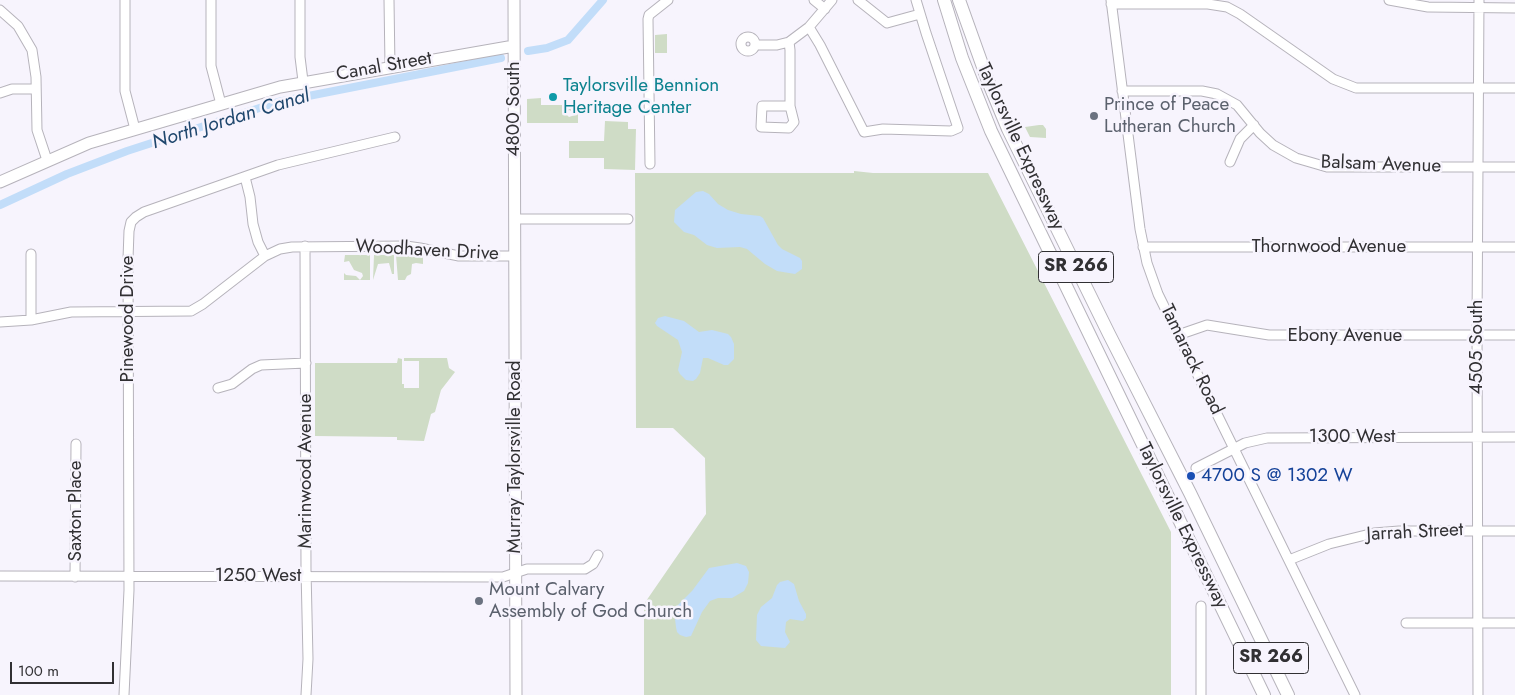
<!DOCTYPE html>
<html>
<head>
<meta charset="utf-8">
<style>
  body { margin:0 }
  #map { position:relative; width:1515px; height:695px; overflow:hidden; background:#f7f4fd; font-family:Jost,sans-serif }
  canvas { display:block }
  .scale { position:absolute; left:10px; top:662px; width:104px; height:22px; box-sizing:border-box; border:2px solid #313033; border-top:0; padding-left:6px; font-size:15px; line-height:18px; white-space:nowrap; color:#313033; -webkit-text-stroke:4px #f7f4fd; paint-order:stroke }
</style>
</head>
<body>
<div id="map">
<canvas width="1515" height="695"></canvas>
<div class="scale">100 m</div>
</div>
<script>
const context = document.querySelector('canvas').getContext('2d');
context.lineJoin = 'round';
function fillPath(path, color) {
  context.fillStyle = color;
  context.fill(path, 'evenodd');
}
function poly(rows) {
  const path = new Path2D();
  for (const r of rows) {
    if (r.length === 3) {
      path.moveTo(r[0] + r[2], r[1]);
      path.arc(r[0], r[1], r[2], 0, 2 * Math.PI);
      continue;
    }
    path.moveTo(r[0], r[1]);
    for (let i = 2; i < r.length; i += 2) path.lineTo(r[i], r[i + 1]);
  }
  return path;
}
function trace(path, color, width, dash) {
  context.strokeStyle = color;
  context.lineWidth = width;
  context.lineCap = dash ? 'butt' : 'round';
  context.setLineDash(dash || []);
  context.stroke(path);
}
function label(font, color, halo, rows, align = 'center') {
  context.font = font + ' Jost,sans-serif';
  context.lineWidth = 5;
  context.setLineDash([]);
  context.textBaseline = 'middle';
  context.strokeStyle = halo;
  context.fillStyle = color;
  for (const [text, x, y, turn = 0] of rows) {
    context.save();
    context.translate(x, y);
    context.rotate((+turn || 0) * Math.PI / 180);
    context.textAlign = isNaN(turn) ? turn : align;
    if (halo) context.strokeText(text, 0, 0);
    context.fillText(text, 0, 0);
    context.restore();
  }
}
fillPath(poly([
  [667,34,667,53,655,53,655,35],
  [541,98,541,105,565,105,566,107,575,107,575,113,569,110,566,114,569,117,578,114,578,123,527,123,527,99],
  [605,121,628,122,628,129,636,129,635,170,604,169,604,158,569,158,569,141,604,141],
  [1039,125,1043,125,1046,129,1046,138,1030,137,1025,127],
  [854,171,873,173,988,173,1171,532,1171,695,644,695,644,604,706,514,705,458,673,428,636,428,635,173,854,173],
  [345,255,370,255,370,280,344,280,344,273,346,275,356,276,360,280,363,276,362,273,354,270,349,261,344,262],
  [374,255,394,255,394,274,392,274,389,263,378,264,373,280],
  [396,255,423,257,423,264,416,263,412,264,411,274,407,276,405,280,398,280],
  [398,358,402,359,402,384,404,384,404,388,419,388,419,361,404,361,404,358,447,358,449,368,455,372,441,390,435,412,431,414,424,441,397,440,397,437,315,436,315,363,397,363]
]), '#cfdcc6');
fillPath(poly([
  [703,191,709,194,718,204,728,210,741,214,760,216,763,218,778,245,782,249,800,258,802,261,802,269,795,274,777,271,765,264,747,249,740,247,717,248,707,245,694,235,684,232,674,222,675,210,696,192],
  [665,316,684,321,699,332,712,330,728,334,731,337,734,344,734,359,728,365,724,365,708,358,703,358,700,373,696,379,693,381,686,380,680,374,678,370,682,352,678,340,657,326,655,323,658,318],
  [737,563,746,566,749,572,748,583,744,591,732,598,718,598,710,601,702,612,691,636,686,637,680,635,677,632,676,627,674,611,676,607,692,591,709,568],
  [788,580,794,584,799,601,806,614,806,618,803,621,790,619,786,622,785,632,790,642,785,648,761,646,756,640,757,615,761,607,772,598,777,585,780,582]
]), '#c2ddf9');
trace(poly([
  [528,51,547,48,568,40,603,0],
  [0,205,67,174,127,151,278,102,501,58]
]), '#c2ddf9', 8);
const street = poly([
  [125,0,125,91,135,129],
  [211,0,211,66,221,104],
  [300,0,300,57,303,81],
  [389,0,390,66],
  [814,0,825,9],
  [858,0,887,23,920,14],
  [1111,0,1140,229,1147,263,1158,294,1355,695],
  [1389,0,1428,7,1515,8],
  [1111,4,1208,4,1227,7,1240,14,1333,79,1356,88,1515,88],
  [0,10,18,26,32,50,36,77,37,130,47,160],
  [809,27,820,45,864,132,883,129,951,131,958,128,926,33,916,0],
  [748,44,7],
  [789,42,790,50,790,106,794,122,789,128,761,127,762,106,790,106],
  [755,45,777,45,789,42,809,27,832,0],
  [1122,91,1202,91,1217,94,1237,105,1260,133,1273,145,1296,158,1327,167,1515,167],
  [0,93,12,89,36,89],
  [1230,162,1240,139,1254,125],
  [650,164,648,19,649,15,668,0],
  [245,177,250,197,253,224,258,242,265,256],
  [515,219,628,219],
  [305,246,306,570,308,659,306,695],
  [1143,247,1515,247],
  [31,254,31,320],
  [0,322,31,320,71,312,191,311,203,304,265,256,280,249,292,247,406,246,420,248,459,256,515,256],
  [1178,335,1207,325,1269,335,1515,335],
  [218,388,232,384,252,369,261,365,306,363],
  [1196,468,1245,443,1267,438,1515,437],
  [1289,560,1329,544,1374,533,1399,531,1515,531],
  [0,576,503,577,527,569,585,569,593,564,598,555],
  [75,577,76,444],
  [1406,623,1515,623],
  [124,695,129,590,128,259,129,231,131,222,136,217,144,212,278,165,395,137],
  [1201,695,1201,606],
  [1478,695,1477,328,1479,0]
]);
const secondary = poly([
  [514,0,516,695],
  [0,182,89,143,280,87,514,46]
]);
const primary = poly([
  [944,0,962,58,991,131,1264,695],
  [959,0,988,81,1008,129,1109,334,1190,493,1288,695]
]);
trace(street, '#b6b3bb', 11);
trace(secondary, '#b6b3bb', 13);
trace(primary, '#b6b3bb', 14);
trace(street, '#fff', 9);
trace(secondary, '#fff', 11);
trace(primary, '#fff', 12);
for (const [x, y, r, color] of [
  [553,97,5,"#0f9aa8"],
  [1094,116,5,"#6b7280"],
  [1191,476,5,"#1a4fb4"],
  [479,601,5,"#6b7280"]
]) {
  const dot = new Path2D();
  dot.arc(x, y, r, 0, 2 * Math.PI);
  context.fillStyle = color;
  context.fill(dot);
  trace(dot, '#f7f4fd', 2);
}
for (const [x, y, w] of [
  [1076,267,75],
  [1271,658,75]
]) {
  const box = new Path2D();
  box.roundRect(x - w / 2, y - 15.5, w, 31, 4);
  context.fillStyle = '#f7f4fd';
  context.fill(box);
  trace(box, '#313033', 1);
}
label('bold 18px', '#313033', null, [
  ["SR 266",1076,267],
  ["SR 266",1271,658]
]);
label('19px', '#313033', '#f7f4fd', [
  ["Canal Street",384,67,-10],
  ["4800 South",514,109,-90],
  ["Taylorsville Expressway",1020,147,65],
  ["Balsam Avenue",1381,165,2],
  ["Thornwood Avenue",1329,247],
  ["Woodhaven Drive",427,251,3],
  ["Pinewood Drive",128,319,-90],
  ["Ebony Avenue",1345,336],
  ["4505 South",1477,347,-90],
  ["Tamarack Road",1191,360,64],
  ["1300 West",1352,437],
  ["Murray Taylorsville Road",515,457,-90],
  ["Marinwood Avenue",306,471,-90],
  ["Saxton Place",76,511,-90],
  ["Taylorsville Expressway",1182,526,64],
  ["Jarrah Street",1415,533,-3],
  ["1250 West",258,576]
]);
label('19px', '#0d838f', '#f7f4fd', [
  ["Taylorsville Bennion",563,86],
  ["Heritage Center",563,108]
], 'left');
label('19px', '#5b616d', '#f7f4fd', [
  ["Prince of Peace",1104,105],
  ["Lutheran Church",1104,127],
  ["Mount Calvary",489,590],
  ["Assembly of God Church",489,612]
], 'left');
label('19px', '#164399', '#f7f4fd', [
  ["4700 S @ 1302 W",1201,476]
], 'left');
label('italic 20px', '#1f476d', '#f7f4fd', [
  ["North Jordan Canal",231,120,-17]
]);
</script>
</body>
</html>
